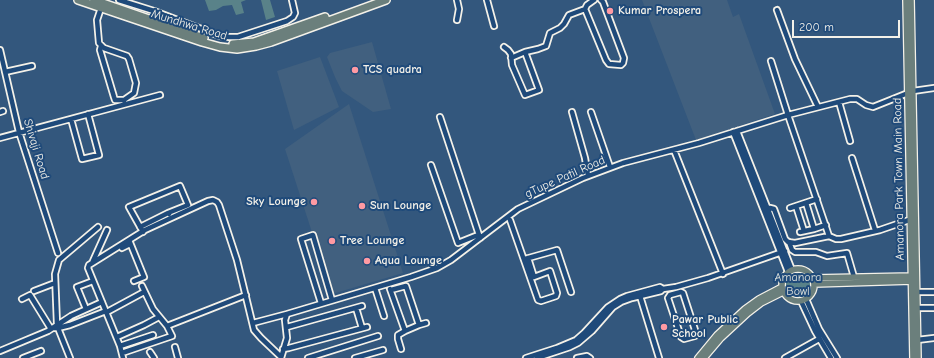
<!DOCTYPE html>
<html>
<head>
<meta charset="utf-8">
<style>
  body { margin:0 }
  #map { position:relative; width:934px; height:358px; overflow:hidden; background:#33577d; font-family:"Comic Neue",sans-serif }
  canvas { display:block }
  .scale { position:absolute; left:792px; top:20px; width:108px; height:18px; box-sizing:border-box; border:2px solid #f4f1e8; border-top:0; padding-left:5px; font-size:12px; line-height:14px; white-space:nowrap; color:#f4f1e8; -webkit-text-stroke:3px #1f4a7a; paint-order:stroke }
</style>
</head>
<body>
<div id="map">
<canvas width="934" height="358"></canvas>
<div class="scale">200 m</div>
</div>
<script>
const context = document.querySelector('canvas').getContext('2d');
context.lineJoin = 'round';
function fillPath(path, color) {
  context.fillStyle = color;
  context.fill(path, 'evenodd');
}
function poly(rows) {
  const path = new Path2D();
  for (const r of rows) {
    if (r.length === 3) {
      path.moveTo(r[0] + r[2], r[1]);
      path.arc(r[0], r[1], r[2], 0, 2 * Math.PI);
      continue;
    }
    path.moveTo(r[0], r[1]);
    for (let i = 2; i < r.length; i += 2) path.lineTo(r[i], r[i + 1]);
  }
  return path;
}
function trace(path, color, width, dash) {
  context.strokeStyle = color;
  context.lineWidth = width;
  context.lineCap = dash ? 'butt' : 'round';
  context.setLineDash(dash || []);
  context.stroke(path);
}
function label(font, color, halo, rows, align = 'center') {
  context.font = font + ' "Comic Neue",sans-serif';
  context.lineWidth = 4;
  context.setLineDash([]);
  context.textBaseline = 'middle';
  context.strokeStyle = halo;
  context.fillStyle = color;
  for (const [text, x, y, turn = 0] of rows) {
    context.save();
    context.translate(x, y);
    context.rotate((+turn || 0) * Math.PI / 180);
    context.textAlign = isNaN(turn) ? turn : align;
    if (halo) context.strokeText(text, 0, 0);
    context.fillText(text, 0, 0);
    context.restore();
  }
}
fillPath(poly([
  [642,0,727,0,733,17,739,14,775,114,696,140],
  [372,42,391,109,373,112,342,91,335,77,327,57,330,53],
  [320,57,339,107,294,130,277,71],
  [349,104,403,273,332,294,285,149]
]), '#41607f');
fillPath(poly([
  [205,0,246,0,241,2,244,13,236,15,232,5,223,6,216,10,209,11],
  [261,0,270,0,275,17,266,20],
  [798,285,12]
]), '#598289');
const minor = poly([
  [119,0,154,11,220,36,229,37,238,37,287,21,293,17,295,13,292,0],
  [457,0,459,9,457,20],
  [487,0,494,26],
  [101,8,97,20,99,43,104,48,127,56,129,59,136,83,134,93,124,100],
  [585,9,606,60,609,64,621,65,623,63,624,58,603,2,601,0],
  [777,10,795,59,818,107],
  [101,46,100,50,114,97,115,100,124,100,124,101],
  [504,47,508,50,511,54,512,65,525,95,539,90,525,52,538,49,546,46,550,33,560,28,564,24,569,15,585,9,587,5,594,0],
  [0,50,19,132,58,253],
  [511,58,525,52],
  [771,61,788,115,829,236,836,239,841,239,880,230,912,219],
  [5,72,32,66],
  [839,102,850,141],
  [0,112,3,111],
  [572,112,585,158,588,176],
  [591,112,610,167],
  [440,117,480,238],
  [71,119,82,159,99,155,88,114],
  [737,131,792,270],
  [733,132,788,272],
  [0,138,160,95],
  [674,150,723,274],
  [852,158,875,230],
  [431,165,458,243,478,235],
  [806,203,814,229,826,225],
  [796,206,804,231],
  [790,208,817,199],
  [767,209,770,208,774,209,785,239,788,242,795,243,829,236],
  [510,220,538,300,541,301,556,296,557,293,550,271,534,277,528,258],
  [140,227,168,213,169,214],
  [143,232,129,207,180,186,188,205,168,213],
  [800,232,814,229],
  [129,240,144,277,134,281],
  [789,242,792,250,795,252,816,252,827,256,847,253,854,277],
  [122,248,130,244],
  [525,259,557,250,571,292],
  [93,261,107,230],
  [375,288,384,316],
  [390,289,405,331],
  [391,290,406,286,419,325,405,331,398,335,398,339,401,349],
  [34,291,55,283],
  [681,292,683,293,696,333,695,336,684,339,681,337,668,298,670,295,681,292],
  [917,292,934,292],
  [640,296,659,358],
  [22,299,30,295,51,329],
  [806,299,819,329,837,358],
  [801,301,815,331,831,358],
  [321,303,301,239,313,235,332,300],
  [356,308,362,328],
  [914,308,934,308],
  [86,309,77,287,93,281],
  [107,312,144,292],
  [253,323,287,314],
  [57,324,55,274,59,260,98,227],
  [419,325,426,323],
  [167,326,246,295],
  [287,327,362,306],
  [53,328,58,328,70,325,106,311],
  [58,328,70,358],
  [117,337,144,325,159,317],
  [917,340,934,338],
  [120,346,153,335],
  [175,347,178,358],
  [283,349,289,348,367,327],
  [0,351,48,331,71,316,102,302],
  [150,352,154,358],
  [122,353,172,336,167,326,153,309,142,286],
  [23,358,41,351],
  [123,358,120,346,88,268,89,265,145,230,208,201,213,200,217,202,219,205,237,260,254,330,261,338,281,357],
  [281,358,287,338,285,320,287,314,411,277,437,268,451,260,518,209,583,178,623,163,699,143,788,115,850,99,857,99,866,105,873,107,913,91,934,88],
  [308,358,378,336],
  [355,358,383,350],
  [526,358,557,348,576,340,584,333,608,307,620,299,627,296,660,287,663,289,676,287,708,278,785,251],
  [537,358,570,347,578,343,592,331,613,307,621,302,632,298,661,291,663,289],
  [577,358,587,356,590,358],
  [785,358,819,339]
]);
const major = poly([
  [906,0,913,358],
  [911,0,918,358],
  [798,285,16],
  [813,278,912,276],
  [814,284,912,281],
  [698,358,717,335,745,309,759,299,782,287],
  [704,358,721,338,748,313,761,303,783,292]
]);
const highway = poly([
  [78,0,202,42,220,47,237,49,256,46,271,42,386,0],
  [94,0,204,38],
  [233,44,254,42,325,17]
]);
trace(minor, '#f4f1e8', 8);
trace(major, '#f4f1e8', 8);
trace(highway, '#f4f1e8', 10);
trace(minor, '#1f4a7a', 4.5);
trace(major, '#6b7f7c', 5.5);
trace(highway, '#6b7f7c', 7);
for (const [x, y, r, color] of [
  [610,11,4,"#ff9aa2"],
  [355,70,4,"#ff9aa2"],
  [314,202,4,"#ff9aa2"],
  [362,206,4,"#ff9aa2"],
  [332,241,4,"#ff9aa2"],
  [367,261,4,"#ff9aa2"],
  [664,327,4,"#ff9aa2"]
]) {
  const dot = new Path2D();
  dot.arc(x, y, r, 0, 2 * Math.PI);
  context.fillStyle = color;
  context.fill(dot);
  trace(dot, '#1f4a7a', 1.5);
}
label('bold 12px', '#f4f1e8', '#1f4a7a', [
  ["Kumar Prospera",618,11],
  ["TCS quadra",363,70],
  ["Sky Lounge",306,202,"right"],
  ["Sun Lounge",370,206],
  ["Tree Lounge",340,241],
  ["Aqua Lounge",375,261],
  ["Pawar Public",672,320],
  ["School",672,334]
], 'left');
label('12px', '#f4f1e8', '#1f4a7a', [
  ["Mundhwa Road",189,25,17],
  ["Shivaji Road",36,149,73],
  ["gTupe Patil Road",565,177,-24],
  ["Amanora Park Town Main Road",899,179,-91]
]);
label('12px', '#dde0da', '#1f4a7a', [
  ["Amanora",798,278],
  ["Bowl",798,292]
]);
</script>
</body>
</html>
